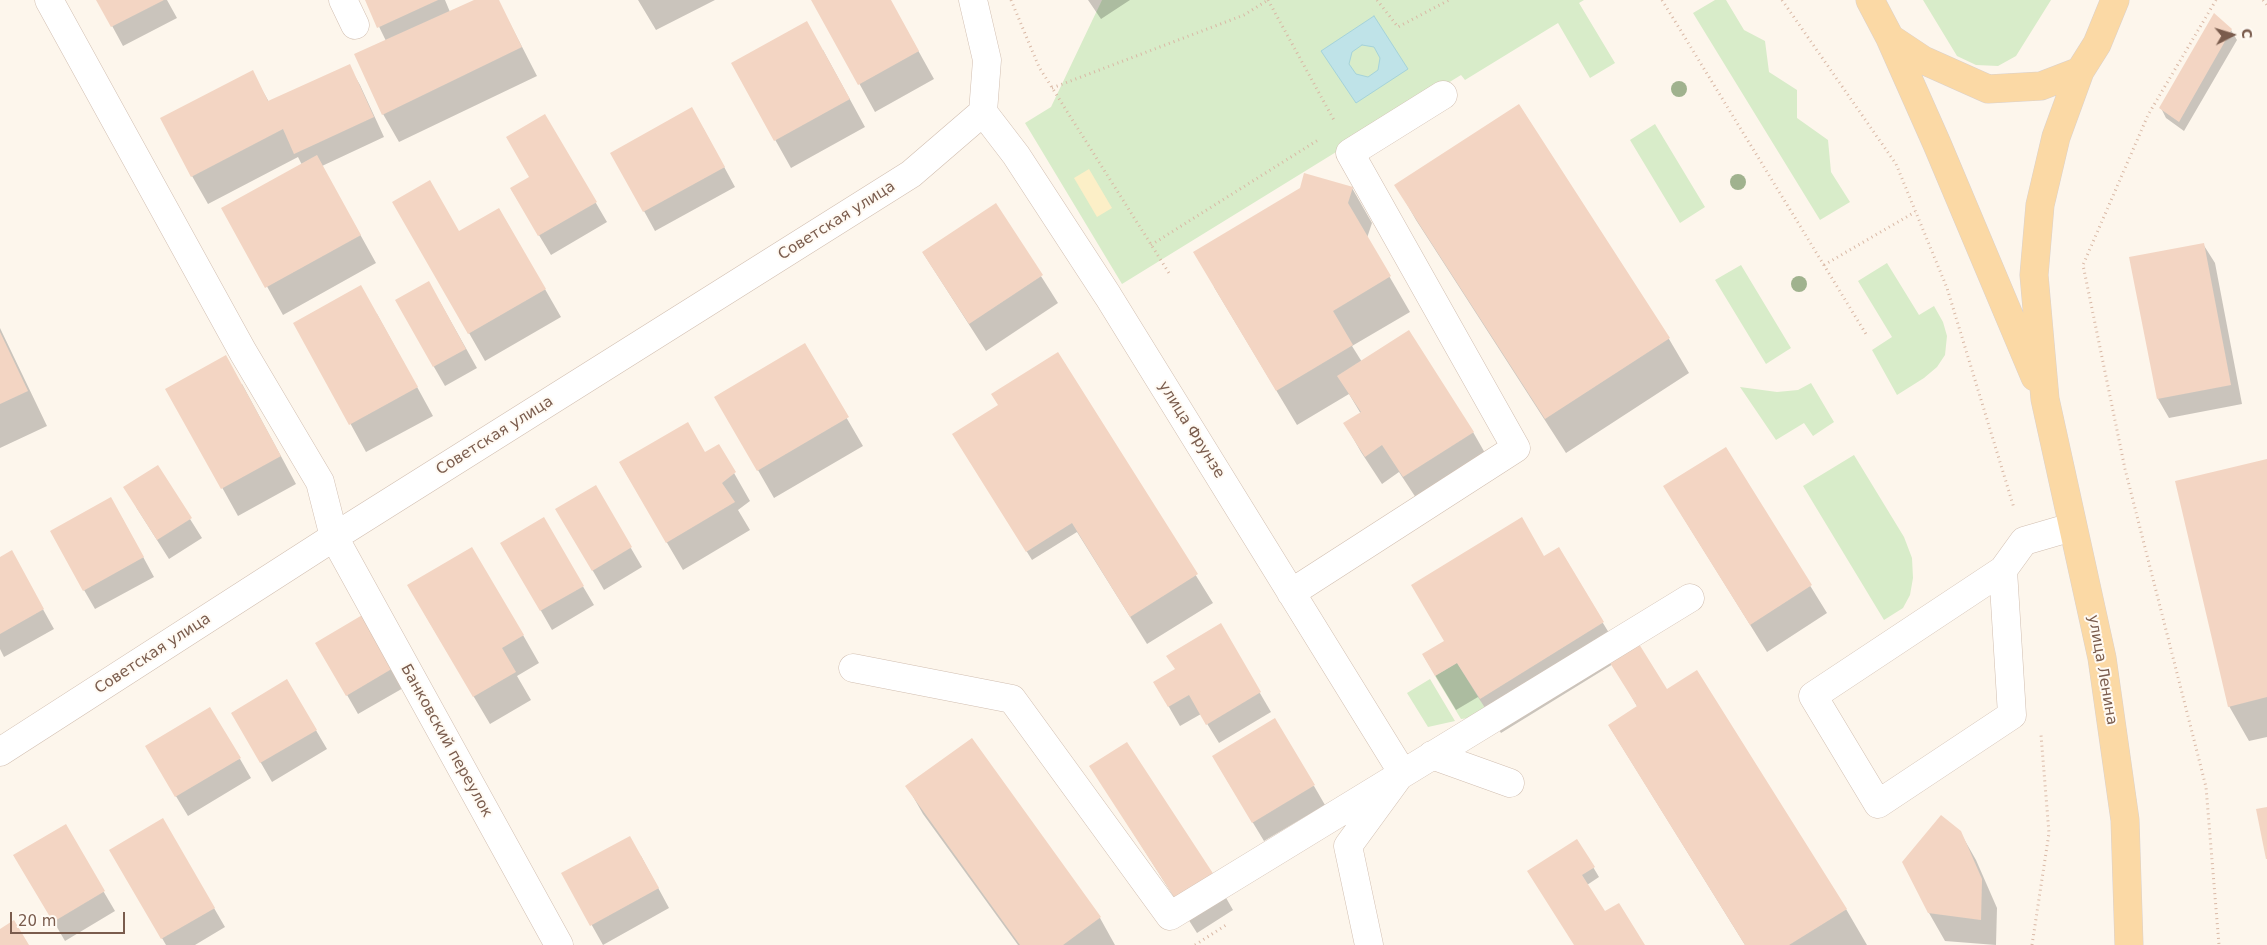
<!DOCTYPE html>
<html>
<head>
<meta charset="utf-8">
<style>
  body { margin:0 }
  #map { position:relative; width:2267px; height:945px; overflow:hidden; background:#fdf6ec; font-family:"DejaVu Sans",sans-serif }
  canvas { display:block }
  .north { position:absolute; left:2207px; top:10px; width:50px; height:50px; -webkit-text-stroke:4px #fffaf3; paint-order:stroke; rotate:85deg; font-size:14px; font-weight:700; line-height:20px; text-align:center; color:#7a5c4d }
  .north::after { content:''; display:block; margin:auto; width:18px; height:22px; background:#7a5c4d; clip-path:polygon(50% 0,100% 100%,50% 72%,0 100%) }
  .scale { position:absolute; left:10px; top:912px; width:115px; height:22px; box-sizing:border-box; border:2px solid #7a5c4d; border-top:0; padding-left:6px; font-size:15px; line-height:18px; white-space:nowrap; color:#7a5c4d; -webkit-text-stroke:4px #fffaf3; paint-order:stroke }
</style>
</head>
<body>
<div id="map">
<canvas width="2267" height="945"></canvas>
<div class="north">С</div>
<div class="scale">20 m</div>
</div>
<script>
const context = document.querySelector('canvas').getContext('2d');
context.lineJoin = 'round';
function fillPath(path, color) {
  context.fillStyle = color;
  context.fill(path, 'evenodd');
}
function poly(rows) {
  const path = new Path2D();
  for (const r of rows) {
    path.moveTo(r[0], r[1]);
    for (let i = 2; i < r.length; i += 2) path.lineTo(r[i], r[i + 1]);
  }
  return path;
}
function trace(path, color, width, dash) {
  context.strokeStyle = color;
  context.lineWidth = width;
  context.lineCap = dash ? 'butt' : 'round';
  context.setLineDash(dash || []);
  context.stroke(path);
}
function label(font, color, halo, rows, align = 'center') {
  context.font = font + ' "DejaVu Sans",sans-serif';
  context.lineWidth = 4;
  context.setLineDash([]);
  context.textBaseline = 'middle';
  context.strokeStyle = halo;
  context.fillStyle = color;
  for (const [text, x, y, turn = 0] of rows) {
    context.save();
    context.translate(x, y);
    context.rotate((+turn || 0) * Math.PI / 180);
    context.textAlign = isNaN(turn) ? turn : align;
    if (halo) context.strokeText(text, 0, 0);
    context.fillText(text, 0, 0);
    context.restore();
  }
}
fillPath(poly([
  [1102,0,1584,0,1579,3,1615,63,1590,78,1558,23,1465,80,1461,75,1122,284,1025,123,1051,107],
  [1715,0,1726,0,1744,30,1765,41,1769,72,1797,90,1797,118,1828,140,1831,172,1850,202,1820,220,1693,13],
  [1923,0,2051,0,2016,56,1998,66,1976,65,1957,56],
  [1655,124,1705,207,1680,223,1630,140],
  [1887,263,1919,315,1934,306,1943,322,1947,336,1945,355,1937,367,1924,378,1897,395,1872,350,1892,337,1858,281],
  [1741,265,1791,348,1766,364,1715,280],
  [1811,383,1834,422,1813,436,1804,423,1776,440,1740,387,1777,392,1798,390],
  [1854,455,1904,537,1912,558,1913,578,1910,595,1903,608,1884,620,1803,486],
  [1457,663,1485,708,1469,718,1461,719,1435,676],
  [1430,679,1455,721,1428,727,1407,693]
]), '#d8ecc9');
fillPath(poly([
  [1089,169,1112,208,1097,217,1074,178]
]), '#fcefc7');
const water = poly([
  [1374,16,1408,69,1356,103,1321,51,1374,16],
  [1362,45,1374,47,1380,58,1378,70,1368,77,1356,74,1349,64,1352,52,1362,45]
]);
fillPath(water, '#bfe3e8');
trace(water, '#a5d3da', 1);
fillPath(poly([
  [98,0,167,0,177,18,123,46],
  [366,0,445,0,450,12,477,0,498,0,537,76,399,142,383,114,386,41],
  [638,0,715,0,656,30],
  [813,0,890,0,934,79,875,112],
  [1088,0,1130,0,1101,19],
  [2215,15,2231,30,2237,40,2184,131,2166,118,2161,108],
  [823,50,865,127,791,168,732,63],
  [349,66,360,85,384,137,322,166,376,263,283,315,223,208,302,165,298,157,208,204,192,176,252,72,269,102],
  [1519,105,1669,339,1689,373,1566,453,1416,220,1396,185],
  [545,116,607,222,551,255,511,189,530,177],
  [703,128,735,187,655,231,612,153],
  [1352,188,1372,223,1367,238,1410,312,1352,346,1362,362,1473,432,1489,460,1420,504,1399,472,1382,484,1361,452,1345,424,1361,414,1349,394,1297,425,1214,287],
  [394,202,459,232,499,209,561,317,485,361],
  [996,205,1058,303,986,351,923,253],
  [2203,244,2215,263,2242,404,2169,418,2158,399],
  [440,302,477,368,445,386,434,367],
  [377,314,433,416,366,452,295,323],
  [0,328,47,426,0,448],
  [804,345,863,446,774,498,716,397],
  [1058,353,1213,603,1147,644,1077,532,1032,560,960,444],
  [242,384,296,484,238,516,167,389],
  [718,445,750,501,738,510,750,530,683,570,620,463,705,454],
  [1725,448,1827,613,1767,652,1681,514],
  [2267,461,2267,737,2249,741,2229,706],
  [595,487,642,567,604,590,557,509],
  [136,507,190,519,202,538,169,559],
  [122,518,154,577,95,609,84,590],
  [543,519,594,605,552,630,502,543],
  [1558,549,1623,656,1667,691,1846,909,1867,945,1745,945,1609,726,1638,708,1613,664,1501,733,1478,697,1456,710,1423,655,1446,642,1544,558],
  [11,552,54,629,4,657,0,649,0,558],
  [424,613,523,635,539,663,517,676,531,700,490,724],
  [364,616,405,687,358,714,317,643],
  [1220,625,1271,712,1219,743,1201,714,1180,726,1155,683,1176,670],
  [287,681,327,749,272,782,232,713],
  [972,739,1100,918,1115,945,1018,945,923,814,907,786],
  [240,759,251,778,188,816,157,765],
  [1091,767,1217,882,1233,910,1197,933],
  [1224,775,1314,786,1325,805,1264,841],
  [163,820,225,927,195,945,166,945,111,850],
  [65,826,115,911,65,941,15,855],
  [1960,832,1976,860,1997,908,1996,945,1945,941,1929,913],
  [1577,840,1599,877,1587,885,1605,913,1644,945,1575,945],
  [641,856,669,908,603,945,563,874]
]), '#0003');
fillPath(poly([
  [96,0,164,0,111,27],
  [365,0,438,0,377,28],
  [474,0,499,0,522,47,382,115,354,54],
  [811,0,891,0,919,51,858,85],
  [2214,13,2232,29,2179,122,2159,108],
  [807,21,850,99,774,141,731,63],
  [350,64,374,117,294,154,283,129,191,177,160,118,253,70,268,101],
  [1519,104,1670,338,1545,419,1394,185],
  [692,107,725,167,643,212,610,153],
  [545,114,597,202,538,236,510,188,529,177,506,137],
  [317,155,361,235,265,288,221,208],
  [1304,173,1353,187,1348,203,1391,276,1333,311,1353,345,1276,391,1193,252,1300,188],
  [430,180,459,231,499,208,546,289,468,334,392,202],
  [996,203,1043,275,969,324,922,252],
  [2204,243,2231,385,2157,399,2129,257],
  [429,281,466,349,433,367,395,300],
  [361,285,418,387,349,425,293,323],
  [1409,330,1474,432,1403,477,1382,445,1365,457,1343,423,1361,412,1337,376],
  [0,332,28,391,0,404],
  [805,343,849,417,757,471,714,397],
  [1058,352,1198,574,1130,617,1072,523,1026,552,952,434,998,405,991,394],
  [226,355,281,456,221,489,165,389],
  [688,422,705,452,719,444,736,472,722,483,735,502,666,543,619,462],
  [1726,447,1812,585,1750,625,1663,486],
  [2267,459,2267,697,2228,707,2175,481],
  [158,465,192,518,157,540,123,487],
  [596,485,632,547,592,571,555,509],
  [111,497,144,557,83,591,50,531],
  [544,517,584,586,540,611,500,543],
  [1522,517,1544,556,1559,547,1604,622,1480,699,1457,663,1435,676,1422,654,1444,641,1411,585],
  [472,547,524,635,502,648,516,672,473,697,407,585],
  [12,550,44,609,0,634,0,557],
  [364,614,395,667,346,696,315,643],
  [1221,623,1261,692,1206,725,1189,695,1168,707,1153,682,1175,669,1166,656],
  [1639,644,1667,689,1697,670,1847,909,1789,945,1745,945,1608,725,1637,706,1610,663],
  [287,679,317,730,260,763,231,713],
  [210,707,241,758,175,797,145,746],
  [1275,718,1315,785,1252,823,1212,756],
  [972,738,1101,917,1063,945,1020,945,905,786],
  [1127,742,1218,881,1180,906,1089,766],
  [2267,807,2267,859,2266,859,2256,809],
  [1941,815,1961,831,1982,879,1981,920,1928,913,1902,862],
  [163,818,215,908,161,939,109,850],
  [66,824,105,891,53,922,13,855],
  [630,836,659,888,590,926,561,873],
  [1577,839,1595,867,1582,875,1605,911,1619,903,1645,945,1574,945,1527,871],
  [14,920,29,945,0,945,0,929]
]), '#f3d5c3');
const minor = poly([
  [49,0,243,352,320,482,334,537,559,945],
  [343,0,355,25],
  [973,0,987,60,983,112,1016,155,1108,296,1402,772,1348,846,1369,945],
  [2003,570,2012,715,1878,804,1813,696,2003,570,2024,541,2072,527],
  [1291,593,1516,448,1350,153,1443,95],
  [853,668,1012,699,1170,916,1690,598],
  [0,752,334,537,911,174,983,112],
  [1432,755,1510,783]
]);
const major = poly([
  [1870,0,1890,38,1937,144,2035,377],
  [1890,38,1923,60,1988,89,2041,86,2080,71,2097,44,2115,0],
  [2080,71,2056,137,2040,205,2034,275,2045,399,2102,658,2125,820,2129,945]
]);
trace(minor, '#d1beb0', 29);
trace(major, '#dad1cd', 29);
trace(poly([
  [1011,0,1039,67,1169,273],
  [1268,0,1335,122],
  [1377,0,1398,27,1449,0],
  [1662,0,1866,334],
  [1782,0,1896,164,1947,288,2014,508],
  [2216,0,2148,115,2083,265,2125,469,2206,787,2219,945],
  [2263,0,2267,5],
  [1052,88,1244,15,1268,0],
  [1151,245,1318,140],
  [1824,265,1915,212],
  [1195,945,1226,925],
  [2032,945,2049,833,2041,735]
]), '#d9b8a5', 3, [1, 4]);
trace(minor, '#fff', 28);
trace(major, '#fbd9a5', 28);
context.fillStyle = '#a0b28e';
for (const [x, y] of [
  [1679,89],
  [1738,182],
  [1799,284]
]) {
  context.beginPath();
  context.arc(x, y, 8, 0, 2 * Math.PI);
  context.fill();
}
label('15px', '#7a5c4d', '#fffaf3', [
  ["Советская улица",837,221,-32],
  ["улица Фрунзе",1191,430,58],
  ["Советская улица",495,436,-32],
  ["Советская улица",153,654,-33],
  ["улица Ленина",2102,670,80],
  ["Банковский переулок",446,741,61]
]);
</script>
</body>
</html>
